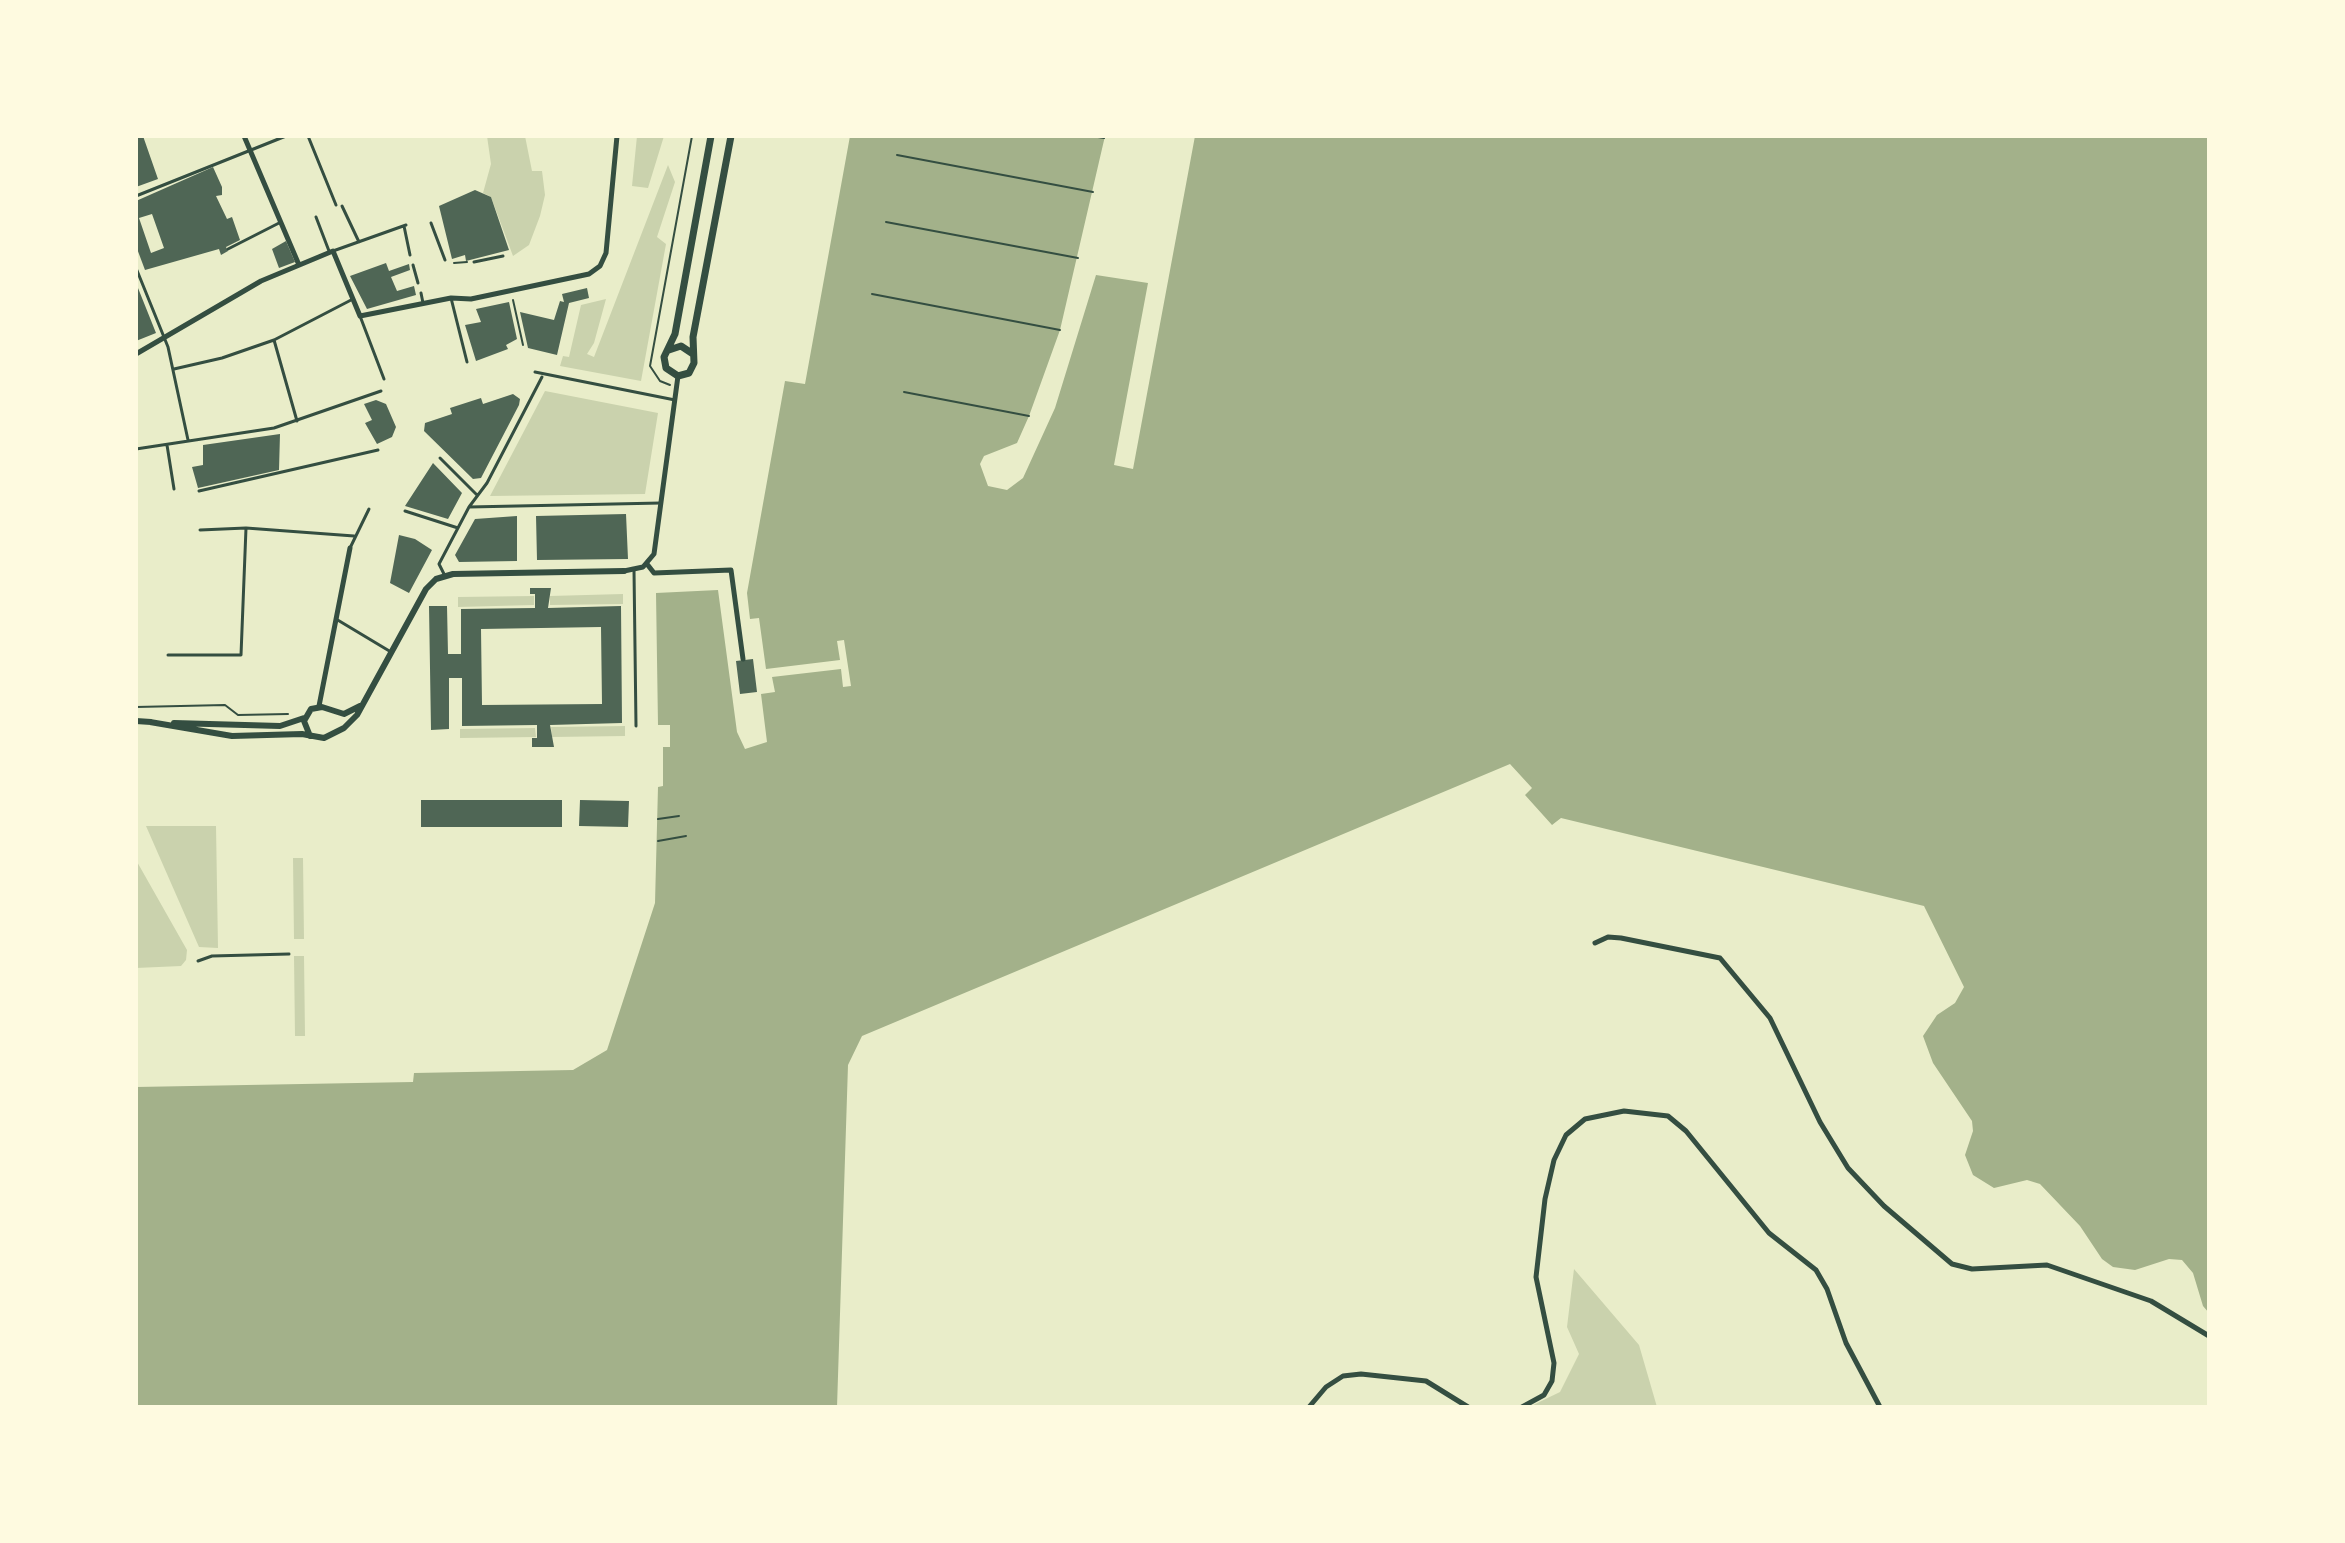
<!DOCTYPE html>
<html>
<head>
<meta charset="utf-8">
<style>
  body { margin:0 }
  #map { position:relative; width:2345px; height:1543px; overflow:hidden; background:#e9edc9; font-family:"DejaVu Sans",sans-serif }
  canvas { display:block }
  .frame { position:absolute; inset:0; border:138px solid #fefae0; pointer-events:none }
</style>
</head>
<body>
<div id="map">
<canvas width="2345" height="1543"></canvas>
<div class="frame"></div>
</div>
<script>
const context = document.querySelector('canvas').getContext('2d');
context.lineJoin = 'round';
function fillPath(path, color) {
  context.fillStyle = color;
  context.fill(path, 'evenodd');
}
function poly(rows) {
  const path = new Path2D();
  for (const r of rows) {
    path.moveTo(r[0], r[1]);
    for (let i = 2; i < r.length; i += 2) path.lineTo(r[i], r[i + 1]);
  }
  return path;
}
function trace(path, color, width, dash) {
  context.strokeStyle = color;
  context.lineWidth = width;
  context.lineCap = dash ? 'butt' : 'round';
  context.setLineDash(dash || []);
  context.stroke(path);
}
fillPath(poly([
  [487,136,525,136,532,171,542,171,545,195,540,216,529,245,513,256,491,197,483,193,491,164],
  [637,136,664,136,648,188,632,186],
  [668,165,675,182,657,237,666,244,641,381,560,366,563,356,569,357,581,305,606,299,594,343,587,354,594,357],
  [545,391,658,413,645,494,490,496],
  [623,594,623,604,550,605,550,596],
  [534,596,534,605,458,607,458,597],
  [625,726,625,736,552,737,551,727],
  [535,728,536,737,460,738,460,729],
  [146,826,216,826,218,948,199,947],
  [303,858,304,939,294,939,293,858],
  [136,860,187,950,186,960,181,966,136,968],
  [294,956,304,956,305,1036,295,1036],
  [1574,1269,1639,1345,1657,1407,1529,1407,1560,1392,1579,1354,1567,1327]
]), '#cad2ad');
fillPath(poly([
  [850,136,1105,136,1060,330,1029,416,1017,443,984,456,980,464,988,486,1007,490,1023,478,1055,408,1096,275,1148,283,1114,465,1133,469,1195,136,2209,136,2209,1313,2203,1306,2193,1273,2182,1260,2169,1259,2135,1270,2113,1267,2102,1259,2080,1226,2040,1184,2027,1180,1994,1188,1973,1175,1965,1155,1973,1131,1972,1121,1933,1063,1923,1036,1937,1015,1955,1003,1964,987,1924,906,1561,818,1552,825,1525,795,1532,788,1510,764,862,1036,848,1065,837,1407,136,1407,136,1087,413,1082,414,1073,573,1070,607,1050,655,903,658,787,663,786,663,747,670,747,670,725,658,725,656,593,718,590,737,732,745,749,767,742,761,694,775,692,772,677,841,669,843,687,851,686,844,640,837,641,840,660,766,669,759,618,750,619,747,593,785,381,805,384]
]), '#a3b18a');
fillPath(poly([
  [136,136,143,136,158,179,136,187],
  [213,167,222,187,222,195,216,196,227,219,232,217,240,240,226,247,228,251,221,255,219,249,145,270,136,246,136,201],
  [152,214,164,248,151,253,139,218],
  [475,190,491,197,509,250,466,261,465,255,452,259,439,206],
  [286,241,295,262,279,268,272,249],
  [386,263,389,271,409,264,410,270,391,277,397,291,414,286,416,295,367,309,350,276],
  [136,283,156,333,136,341],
  [587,288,589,298,569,303,557,355,528,348,520,312,554,320,560,301,564,302,562,294],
  [509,302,517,339,506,345,508,349,476,361,465,325,481,322,476,309],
  [513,394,520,399,519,405,481,478,473,479,424,431,425,423,452,414,450,408,481,398,483,404],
  [376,400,386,404,396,427,392,437,377,444,365,423,372,420,364,404],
  [280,434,279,470,198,488,192,467,203,465,203,445],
  [433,463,462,493,448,519,405,506],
  [626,514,628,559,537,560,536,516],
  [517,516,517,561,459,562,455,555,475,519],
  [399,535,415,539,432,550,409,593,390,583],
  [530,588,551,588,548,608,621,606,622,723,550,725,554,747,532,747,532,738,537,738,537,725,462,726,462,678,449,678,449,729,431,730,429,606,447,606,448,654,461,654,461,609,535,608,535,594,530,594],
  [601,627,602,704,482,705,481,629],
  [753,659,757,692,740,694,736,661],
  [421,800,562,800,562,827,421,827],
  [580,800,629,801,628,827,579,826]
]), '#4f6655');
trace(poly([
  [1092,136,1104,138],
  [897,155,1093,192],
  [886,222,1078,258],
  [454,263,467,262],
  [872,294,1060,330],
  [513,300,523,345],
  [670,385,660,381,650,366,692,136],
  [904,392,1029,416],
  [136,707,225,705,238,715,288,714],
  [658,819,679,816],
  [658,841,686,836]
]), '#344e41', 2);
trace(poly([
  [308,136,336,205],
  [136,196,286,136],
  [342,206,359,242],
  [316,217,329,251],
  [431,223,445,260],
  [404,226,410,255],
  [228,249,281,222],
  [333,251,406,225],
  [474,262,503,256],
  [413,265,418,283],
  [136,268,168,347,188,440],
  [421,293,423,303],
  [451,298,467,362],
  [360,316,384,379],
  [274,340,297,421],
  [174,369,222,358,274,340,353,299],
  [535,372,675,400],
  [167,445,174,489],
  [136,449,274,428,381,391],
  [440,458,477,495],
  [199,491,378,450],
  [469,507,661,503],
  [405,511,458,528],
  [200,530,246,528,354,536],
  [350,548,369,509],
  [634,570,636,726],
  [445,576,439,564,469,507,487,483,542,377],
  [336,619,391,652],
  [168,655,241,655,246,528],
  [198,961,212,956,289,954]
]), '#344e41', 3);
trace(poly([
  [244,136,299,265],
  [136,354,261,281,333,251,360,316,451,298,471,299,589,274,600,266,606,253,617,136],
  [647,564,654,573,731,570,743,659],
  [624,571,643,567,654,554,678,376],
  [319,706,350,548],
  [1595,943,1608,937,1621,938,1720,958,1770,1018,1820,1122,1848,1168,1884,1206,1952,1264,1972,1269,2047,1265,2151,1301,2209,1336],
  [1309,1407,1326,1387,1343,1376,1361,1374,1426,1381,1468,1407],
  [1522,1407,1544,1395,1552,1381,1554,1363,1536,1277,1545,1199,1554,1160,1566,1135,1585,1119,1624,1111,1668,1116,1686,1131,1769,1233,1816,1270,1827,1289,1846,1343,1880,1407]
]), '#344e41', 5);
trace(poly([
  [136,721,151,722],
  [150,722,232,736,302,734,324,738,344,728,357,715,426,589,436,579,453,574,624,571],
  [174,723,280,726,304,718],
  [310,736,304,721,311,709,322,707,344,714,360,706]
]), '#344e41', 6);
trace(poly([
  [711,136,675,334,664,357,666,368,678,376,689,373,694,363,693,337,731,136],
  [669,350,681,346,693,354]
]), '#344e41', 7);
</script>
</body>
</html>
